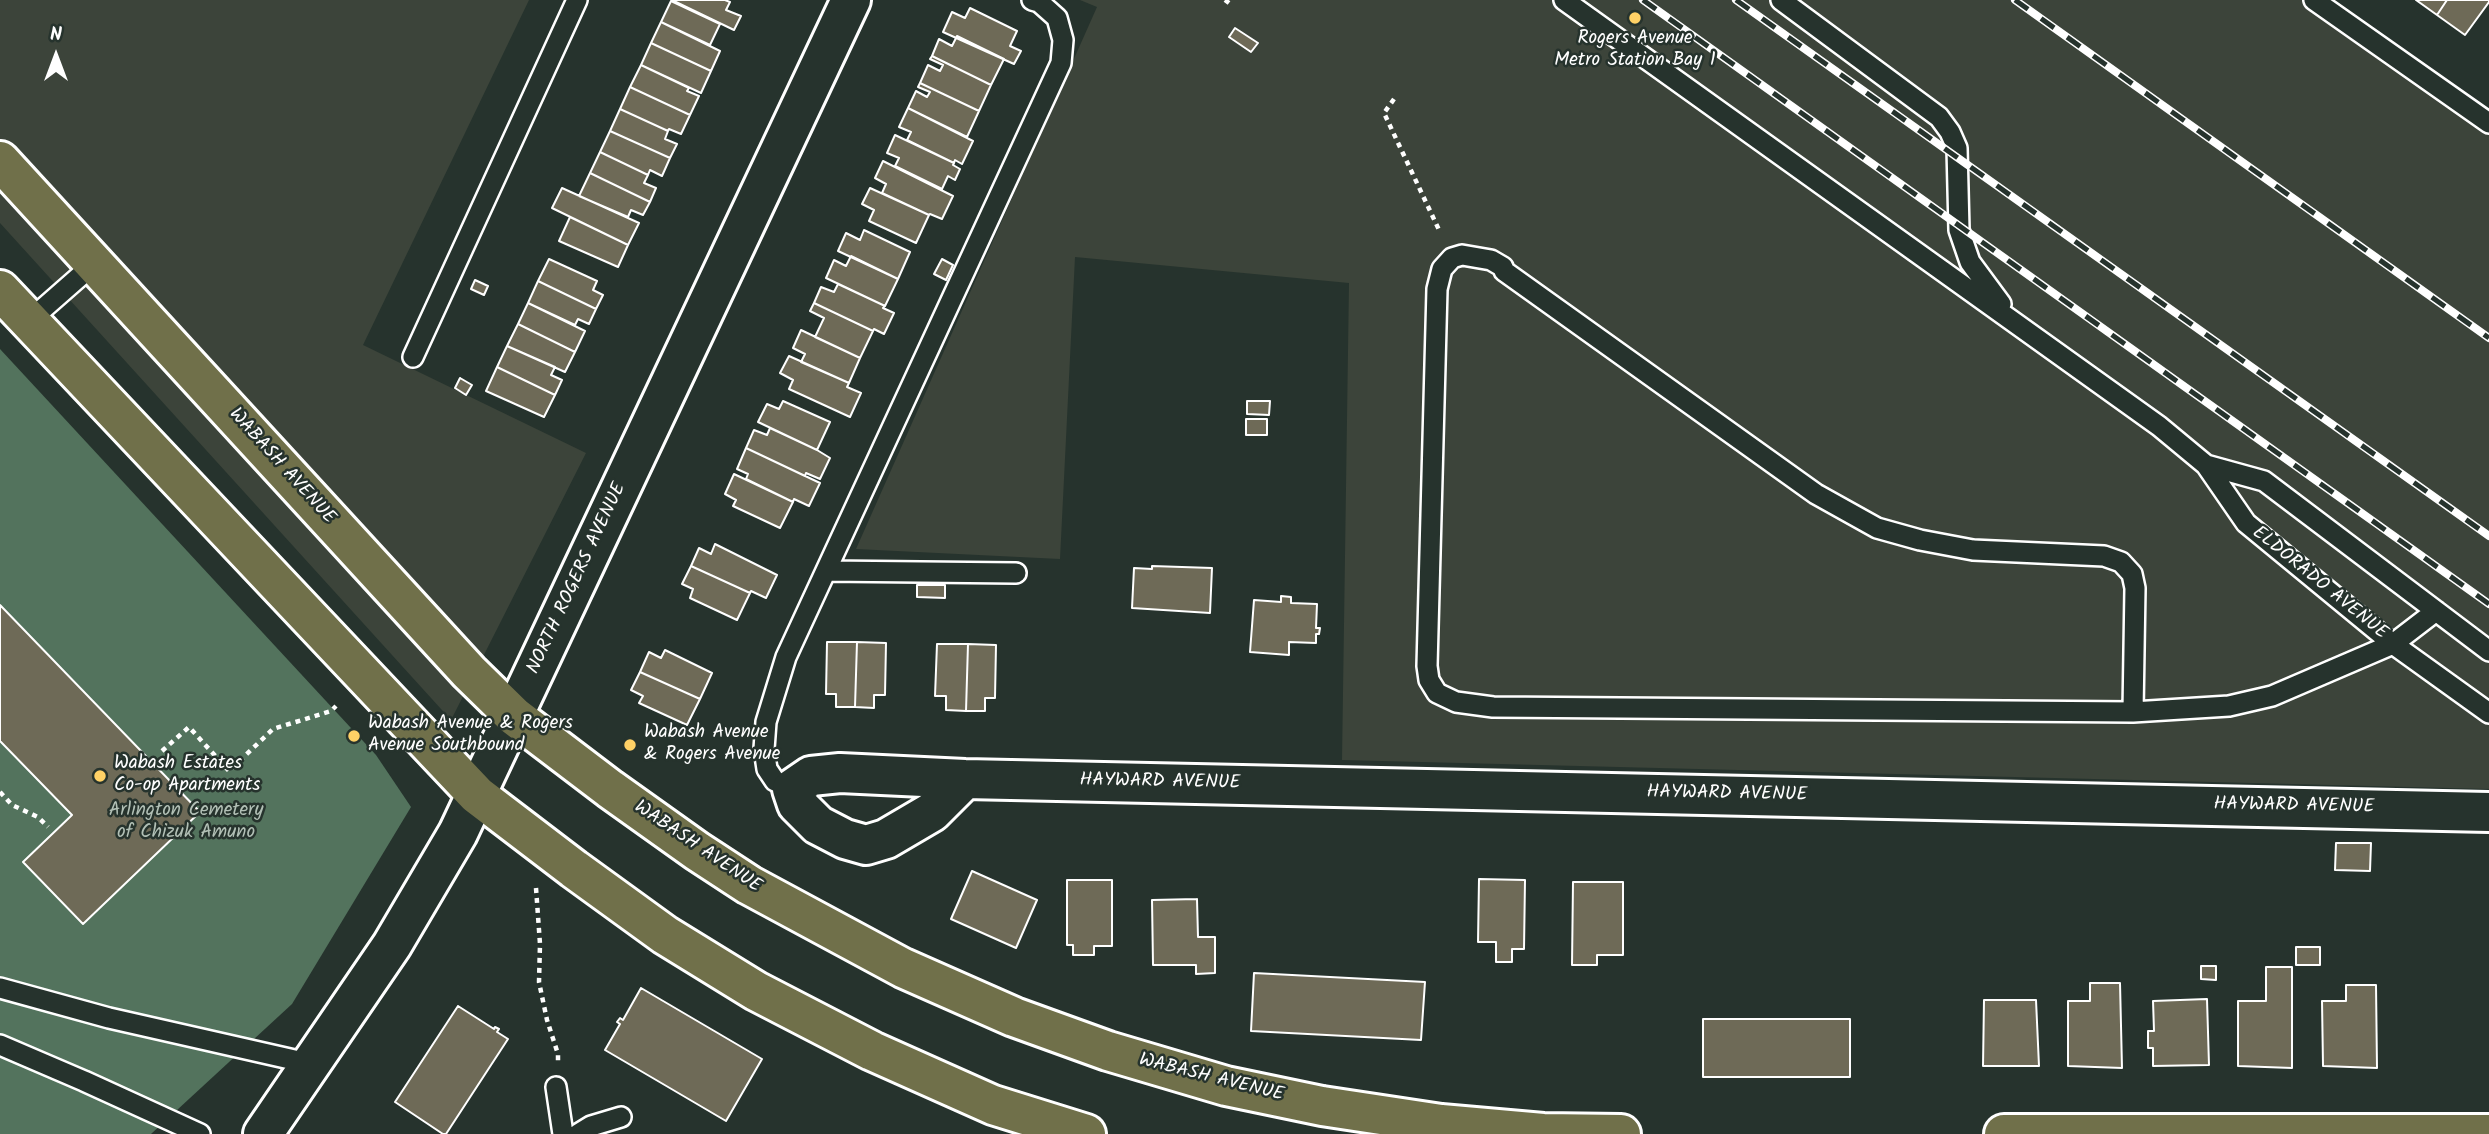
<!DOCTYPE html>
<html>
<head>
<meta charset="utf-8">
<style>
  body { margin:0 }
  #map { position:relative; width:2489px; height:1134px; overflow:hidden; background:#26332d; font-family:Kalam,sans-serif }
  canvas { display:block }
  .north { position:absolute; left:21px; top:21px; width:70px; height:70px; -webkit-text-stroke:5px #26332d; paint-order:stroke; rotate:0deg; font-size:19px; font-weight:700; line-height:28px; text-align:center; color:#fff }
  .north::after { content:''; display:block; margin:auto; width:24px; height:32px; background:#fff; clip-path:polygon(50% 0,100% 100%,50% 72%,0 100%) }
</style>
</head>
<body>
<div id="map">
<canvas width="2489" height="1134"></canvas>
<div class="north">N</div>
</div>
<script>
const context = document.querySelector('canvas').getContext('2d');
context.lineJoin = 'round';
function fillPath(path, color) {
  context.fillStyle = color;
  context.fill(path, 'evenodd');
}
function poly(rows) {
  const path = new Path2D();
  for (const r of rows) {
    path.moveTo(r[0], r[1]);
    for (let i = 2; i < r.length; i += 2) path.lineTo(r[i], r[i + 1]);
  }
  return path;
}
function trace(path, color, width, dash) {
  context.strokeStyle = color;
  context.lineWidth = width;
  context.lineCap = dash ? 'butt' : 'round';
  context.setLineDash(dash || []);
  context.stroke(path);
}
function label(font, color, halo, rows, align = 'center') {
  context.font = font + ' Kalam,sans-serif';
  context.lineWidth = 5;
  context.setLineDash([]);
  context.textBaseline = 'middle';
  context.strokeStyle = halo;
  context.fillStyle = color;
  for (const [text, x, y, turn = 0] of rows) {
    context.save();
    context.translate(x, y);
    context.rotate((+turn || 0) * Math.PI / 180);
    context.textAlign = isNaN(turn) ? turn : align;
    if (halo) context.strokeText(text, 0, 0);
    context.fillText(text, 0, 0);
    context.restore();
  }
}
fillPath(poly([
  [0,0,529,0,363,345,586,453,451,720,0,223],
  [1080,0,2309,0,2489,128,2489,789,1342,760,1349,283,1075,257,1060,559,856,549,1097,7]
]), '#3c443a');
fillPath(poly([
  [0,349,376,755,411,807,292,1004,151,1134,0,1134]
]), '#53735d');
const building = poly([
  [672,0,725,0,730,2,726,10,741,16,734,30,672,0],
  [2416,0,2447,0,2437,15,2416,0],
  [2447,0,2489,0,2489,2,2465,35,2437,15,2447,0],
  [671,1,720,24,710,45,661,22,671,1],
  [970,8,1017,31,1010,46,1021,51,1014,64,943,32,952,12,965,18,970,8],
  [661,22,720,51,711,71,651,43,661,22],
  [1235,28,1258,43,1251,52,1229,37,1235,28],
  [957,36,1004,59,991,85,932,56,939,39,952,46,957,36],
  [651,43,711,71,701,93,641,65,651,43],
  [932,56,991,85,979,111,920,83,928,65,940,71,943,65,930,59,932,56],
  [641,65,689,88,687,91,699,96,690,115,630,87,641,65],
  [920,83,979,111,967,137,908,108,916,91,927,97,930,92,918,87,920,83],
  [630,87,690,115,681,134,669,129,668,131,620,109,630,87],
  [908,108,973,141,962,164,955,160,954,163,907,140,911,132,899,127,908,108],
  [620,109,668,131,665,139,677,144,670,158,610,131,620,109],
  [610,131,670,158,662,176,650,170,648,175,600,152,610,131],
  [895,135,954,163,953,165,960,169,955,180,948,176,942,189,895,166,899,158,887,153,895,135],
  [600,152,648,175,644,183,656,188,650,202,590,173,600,152],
  [883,161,953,196,942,219,930,214,929,215,882,193,886,184,875,178,883,161],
  [590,173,650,202,643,215,631,210,628,217,579,196,590,173],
  [562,188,639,223,628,245,552,208,562,188],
  [870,188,929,215,916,243,869,221,874,210,862,204,870,188],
  [570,217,628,245,618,267,559,241,570,217],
  [864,230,910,252,898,279,838,251,846,233,860,240,864,230],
  [851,256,898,279,885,306,826,278,834,260,846,266,851,256],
  [549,259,597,281,593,290,603,295,596,309,538,281,549,259],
  [942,259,953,265,946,280,934,274,942,259],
  [475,280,488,286,484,295,471,289,475,280],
  [538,281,596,309,589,324,578,319,575,325,528,303,538,281],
  [838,284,885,306,883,308,894,313,884,334,874,329,873,331,814,303,821,287,834,292,838,284],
  [528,303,585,331,575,352,518,324,528,303],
  [814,303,873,331,860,358,815,337,824,318,810,311,814,303],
  [518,324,575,352,565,372,507,346,518,324],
  [801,330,860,358,849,383,801,362,805,354,793,348,801,330],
  [507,346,555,367,551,375,562,380,555,395,497,367,507,346],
  [789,356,849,383,847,387,861,393,850,417,789,389,793,380,780,373,789,356],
  [497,367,555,395,544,417,486,391,497,367],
  [460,378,472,385,466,395,455,388,460,378],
  [783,401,830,422,817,450,758,422,767,404,779,409,783,401],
  [1247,401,1270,401,1269,415,1247,414,1247,401],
  [1246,419,1267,419,1267,435,1246,435,1246,419],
  [770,428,817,450,830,458,820,479,806,473,805,476,746,448,754,430,767,435,770,428],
  [746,448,820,483,809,506,794,499,793,502,746,479,748,474,737,469,746,448],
  [734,474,793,502,780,528,733,506,736,500,725,494,734,474],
  [715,544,777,575,766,598,751,591,750,593,691,566,699,548,711,554,715,544],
  [691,566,750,593,737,620,690,598,693,589,682,584,691,566],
  [1152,566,1212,568,1210,613,1132,608,1134,568,1152,569,1152,566],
  [917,585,945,585,945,598,917,597,917,585],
  [1281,596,1291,597,1291,603,1317,604,1316,628,1320,628,1319,634,1316,634,1316,643,1289,642,1289,655,1250,652,1254,600,1281,602,1281,596],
  [0,605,200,812,83,924,23,862,72,815,0,741,0,605],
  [827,642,857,642,855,707,836,707,836,694,826,694,827,642],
  [857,642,886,643,885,695,874,695,874,708,855,707,857,642],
  [937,644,968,644,966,711,946,710,946,696,935,696,937,644],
  [968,644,996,645,995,698,985,698,985,711,966,711,968,644],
  [665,650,712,673,700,699,640,672,649,652,661,658,665,650],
  [640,672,700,699,687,725,639,703,643,696,631,690,640,672],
  [2336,843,2371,843,2370,871,2335,870,2336,843],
  [972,871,1037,900,1016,948,951,919,972,871],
  [1479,879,1525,880,1524,949,1512,949,1512,962,1496,962,1496,942,1478,942,1479,879],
  [1067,880,1112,880,1112,946,1094,946,1094,955,1073,955,1073,945,1067,945,1067,880],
  [1573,882,1623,882,1623,955,1597,955,1597,965,1572,965,1573,882],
  [1197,899,1198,937,1215,937,1215,973,1196,974,1196,965,1153,965,1152,900,1197,899],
  [2296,947,2320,947,2320,965,2296,965,2296,947],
  [2201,966,2216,966,2216,980,2201,979,2201,966],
  [2266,967,2292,967,2292,1068,2238,1066,2238,1001,2266,1001,2266,967],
  [1254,973,1425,982,1421,1040,1251,1031,1254,973],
  [2090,983,2120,983,2122,1068,2068,1066,2068,1001,2090,1001,2090,983],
  [2346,985,2376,985,2377,1068,2323,1066,2322,1001,2346,1001,2346,985],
  [641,988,762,1059,726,1121,605,1050,620,1024,617,1022,620,1018,623,1020,641,988],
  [2207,999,2209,1065,2153,1066,2153,1048,2148,1048,2148,1031,2154,1031,2153,1001,2207,999],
  [1984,1000,2036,1000,2039,1066,1983,1066,1984,1000],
  [458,1006,494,1029,495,1027,499,1029,497,1032,508,1039,446,1134,443,1134,395,1102,458,1006],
  [1703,1019,1850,1019,1850,1077,1703,1077,1703,1019]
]);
fillPath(building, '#6e6a57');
trace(building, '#fff', 2);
const service = poly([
  [1564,0,2159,426,2206,465,2246,523,2393,644,2489,713],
  [1781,0,1939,117,1950,132,1957,148,1959,230,1970,262,2001,304],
  [2314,0,2489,123],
  [29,321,95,263],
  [413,357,577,0],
  [2206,465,2264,481,2489,651],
  [826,571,1016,573],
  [2133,712,2135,588,2132,574,2121,562,2104,556,1973,550,1920,540,1877,528,1816,494,1504,271,1503,267,1491,260,1462,255,1452,258,1442,269,1437,289,1427,666,1429,680,1437,693,1456,702,1493,707,2133,712,2229,706,2272,696,2393,644,2436,611],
  [792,789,775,781,767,769,764,749,766,722,786,657,1061,63,1063,40,1057,18,1039,2,1032,0],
  [0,988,109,1018,312,1064],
  [0,1045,84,1081,200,1134],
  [556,1087,563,1134],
  [578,1134,591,1126,621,1117]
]);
const minor = poly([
  [965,779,932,812,886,839,866,845,845,839,818,825,797,804,792,789,811,776,840,773,965,779,2489,812]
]);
const tertiary = poly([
  [263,1134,392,945,458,833,851,0]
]);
const primary = poly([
  [0,161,469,672,514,716,610,789,697,851,749,885,903,968,1014,1017,1108,1051,1226,1086,1322,1106,1441,1124,1543,1133,1621,1134],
  [0,290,477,795,574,869,665,935,756,991,872,1051,993,1105,1086,1134],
  [2004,1134,2489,1134]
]);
trace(service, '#fff', 24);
trace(minor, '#fff', 44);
trace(tertiary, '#fff', 44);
trace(primary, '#fff', 44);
trace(poly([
  [1225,0,1233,6],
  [1394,99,1384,113,1440,232],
  [162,751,189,727,229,771,273,729,331,711,336,706],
  [0,792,12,805,38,817,48,827],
  [536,888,540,944,539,982,547,1020,558,1054,558,1061]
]), '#fff', 4.5, [5, 5]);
trace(service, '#26332d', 19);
trace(minor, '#26332d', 38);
trace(tertiary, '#26332d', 38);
trace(primary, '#70704a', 38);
const rail = poly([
  [1643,0,2489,604],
  [1736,0,2489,536],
  [2015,0,2489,338]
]);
trace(rail, '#fff', 8);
trace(rail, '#26332d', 5, [16]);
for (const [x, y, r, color] of [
  [1635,18,7,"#ffd166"],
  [354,736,7,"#ffd166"],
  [630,745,7,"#ffd166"],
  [100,776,7,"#ffd166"]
]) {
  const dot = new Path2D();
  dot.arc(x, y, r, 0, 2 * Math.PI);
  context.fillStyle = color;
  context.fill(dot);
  trace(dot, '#26332d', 2.5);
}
label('19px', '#fff', '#26332d', [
  ["Rogers Avenue",1635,40,"center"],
  ["Metro Station Bay 1",1635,62,"center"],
  ["Wabash Avenue & Rogers",368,725],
  ["Avenue Southbound",368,747],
  ["Wabash Avenue",644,734],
  ["& Rogers Avenue",644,756],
  ["Wabash Estates",114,765],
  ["Co-op Apartments",114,787]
], 'left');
label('19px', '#fff', '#26332d', [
  ["WABASH AVENUE",281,467,48],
  ["NORTH ROGERS AVENUE",578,579,-65],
  ["ELDORADO AVENUE",2319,584,39],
  ["HAYWARD AVENUE",1160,783,1],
  ["HAYWARD AVENUE",1727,795,1],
  ["HAYWARD AVENUE",2294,807,1],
  ["WABASH AVENUE",697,848,34],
  ["WABASH AVENUE",1211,1079,14]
]);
label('19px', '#b2c0b6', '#26332d', [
  ["Arlington Cemetery",186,812],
  ["of Chizuk Amuno",186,834]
]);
</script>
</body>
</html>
